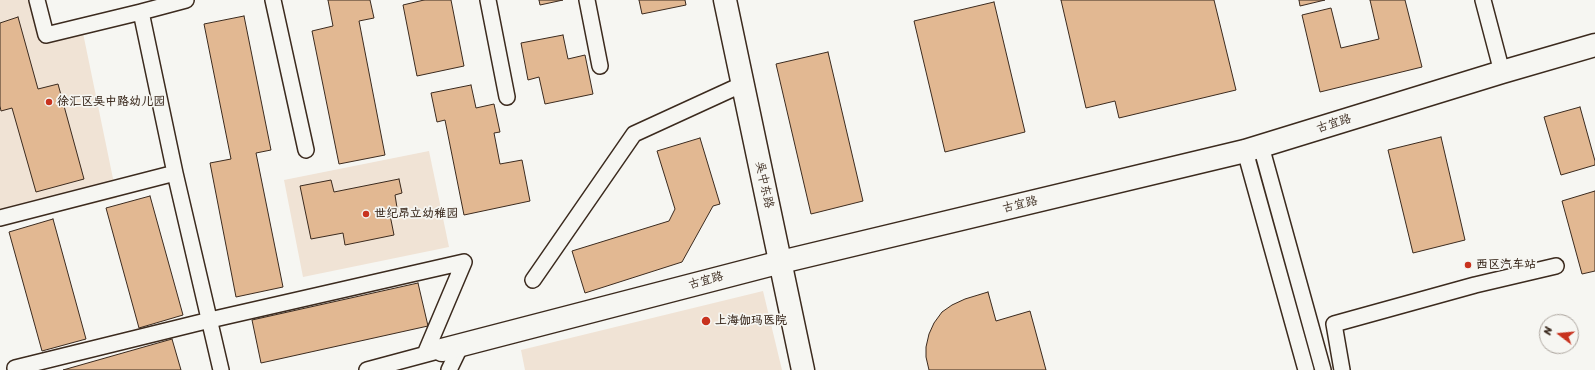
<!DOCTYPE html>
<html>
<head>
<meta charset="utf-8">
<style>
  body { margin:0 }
  #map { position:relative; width:1595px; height:370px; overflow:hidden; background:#f6f6f2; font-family:Sriracha,sans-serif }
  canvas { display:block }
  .north { position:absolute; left:1539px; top:314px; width:40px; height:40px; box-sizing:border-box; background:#f6f6f2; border:1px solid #aba49d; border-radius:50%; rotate:286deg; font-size:11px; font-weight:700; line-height:16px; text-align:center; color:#3b2a1e }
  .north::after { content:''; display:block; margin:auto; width:14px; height:18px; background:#c8321e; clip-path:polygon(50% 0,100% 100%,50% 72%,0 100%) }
</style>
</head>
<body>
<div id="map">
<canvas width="1595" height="370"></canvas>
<div class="north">N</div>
</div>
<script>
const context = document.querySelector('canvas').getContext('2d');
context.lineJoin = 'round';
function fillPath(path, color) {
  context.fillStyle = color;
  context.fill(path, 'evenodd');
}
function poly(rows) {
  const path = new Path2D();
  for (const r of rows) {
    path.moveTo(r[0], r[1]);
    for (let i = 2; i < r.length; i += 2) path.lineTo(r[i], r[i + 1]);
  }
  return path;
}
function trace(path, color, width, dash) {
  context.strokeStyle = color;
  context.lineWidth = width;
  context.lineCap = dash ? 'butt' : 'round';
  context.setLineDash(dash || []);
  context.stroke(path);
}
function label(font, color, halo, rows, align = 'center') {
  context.font = font + ' Sriracha,"LXGW WenKai TC",sans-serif';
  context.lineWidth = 3.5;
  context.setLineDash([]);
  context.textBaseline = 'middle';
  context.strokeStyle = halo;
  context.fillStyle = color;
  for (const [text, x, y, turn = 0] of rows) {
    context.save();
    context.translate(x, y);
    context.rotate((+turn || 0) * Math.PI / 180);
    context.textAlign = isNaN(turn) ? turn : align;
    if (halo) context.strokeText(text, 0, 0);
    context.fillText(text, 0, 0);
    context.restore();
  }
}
fillPath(poly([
  [0,0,37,0,46,35,83,33,117,198,0,226],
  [429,151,449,247,303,277,284,180],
  [763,291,782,370,525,370,521,350]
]), '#f0e3d5');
const building = poly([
  [328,0,370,0,374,18,359,21,385,155,339,164,312,31,333,26,328,0],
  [424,0,451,0,464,66,417,76,403,5,424,0],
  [539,0,563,0,540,5,539,0],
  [639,0,685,0,686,5,642,14,639,0],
  [1061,0,1214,0,1236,90,1119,118,1115,101,1086,108,1061,0],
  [1299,0,1325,0,1300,6,1299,0],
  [1370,0,1405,0,1422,67,1320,92,1302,15,1331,8,1341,48,1379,39,1370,0],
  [994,2,1025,132,945,152,914,21,994,2],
  [244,16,271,150,256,153,283,287,236,297,210,163,231,159,204,24,244,16],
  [18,17,38,89,58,84,84,179,36,192,12,108,1,111,0,106,0,23,18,17],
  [563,35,568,59,585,55,593,94,545,104,539,77,528,80,521,43,563,35],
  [828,52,863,201,811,214,776,64,828,52],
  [471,85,476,108,494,104,500,132,494,133,500,164,522,160,530,201,464,215,445,120,437,122,431,93,471,85],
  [1580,107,1595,161,1595,165,1561,175,1544,117,1580,107],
  [1441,137,1465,240,1413,253,1388,150,1441,137],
  [700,138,720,204,713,206,682,262,585,293,572,251,669,221,675,209,657,151,700,138],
  [399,179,402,193,395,195,398,214,390,215,394,235,345,245,343,233,311,239,300,186,331,180,334,192,399,179],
  [1595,191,1595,271,1582,274,1562,201,1595,191],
  [150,196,183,315,139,328,106,208,150,196],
  [53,219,86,339,42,351,9,232,53,219],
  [418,283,428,326,261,363,252,320,418,283],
  [988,292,996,321,1030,311,1046,370,929,370,926,357,926,347,929,334,934,323,942,312,952,305,965,299,988,292],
  [172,339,181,370,63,370,172,339]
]);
fillPath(building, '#e2b892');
trace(building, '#3b2a1e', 1);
const lane = poly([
  [37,0,46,35,141,12,175,173,221,370],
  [273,0,306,150],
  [488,0,507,97],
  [587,0,600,66],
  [1483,0,1502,72],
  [141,12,186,0],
  [1261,146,1323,370],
  [1245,151,1306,370],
  [0,218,175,173],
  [533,280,634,134,743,84],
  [15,368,210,320,464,262,425,354],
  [367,370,434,352],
  [449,370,461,345],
  [1342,370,1334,324,1475,285,1556,266]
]);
const street = poly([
  [442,350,781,262,1245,151,1502,72,1595,45]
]);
const secondary = poly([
  [725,0,803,370]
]);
trace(lane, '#3b2a1e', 18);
trace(street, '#3b2a1e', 25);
trace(secondary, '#3b2a1e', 25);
trace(lane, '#f6f6f2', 15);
trace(street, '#f6f6f2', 22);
trace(secondary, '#f6f6f2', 22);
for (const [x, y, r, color] of [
  [49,102,4,"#c8321e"],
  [366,214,4,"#c8321e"],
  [1468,265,4,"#c8321e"],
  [706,321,5,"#c8321e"]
]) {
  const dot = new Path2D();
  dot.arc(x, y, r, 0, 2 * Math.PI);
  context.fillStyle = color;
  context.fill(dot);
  trace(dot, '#f6f6f2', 1.5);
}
label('bold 12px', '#3b2a1e', '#f6f6f2', [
  ["徐汇区吴中路幼儿园",57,102],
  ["世纪昂立幼稚园",374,214],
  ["西区汽车站",1476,265],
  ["上海伽玛医院",715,321]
], 'left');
label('12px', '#3b2a1e', '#f6f6f2', [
  ["古宜路",1334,124,-17],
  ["吴中东路",764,185,78],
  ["古宜路",1020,205,-13],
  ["古宜路",706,281,-15]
]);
</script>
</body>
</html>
